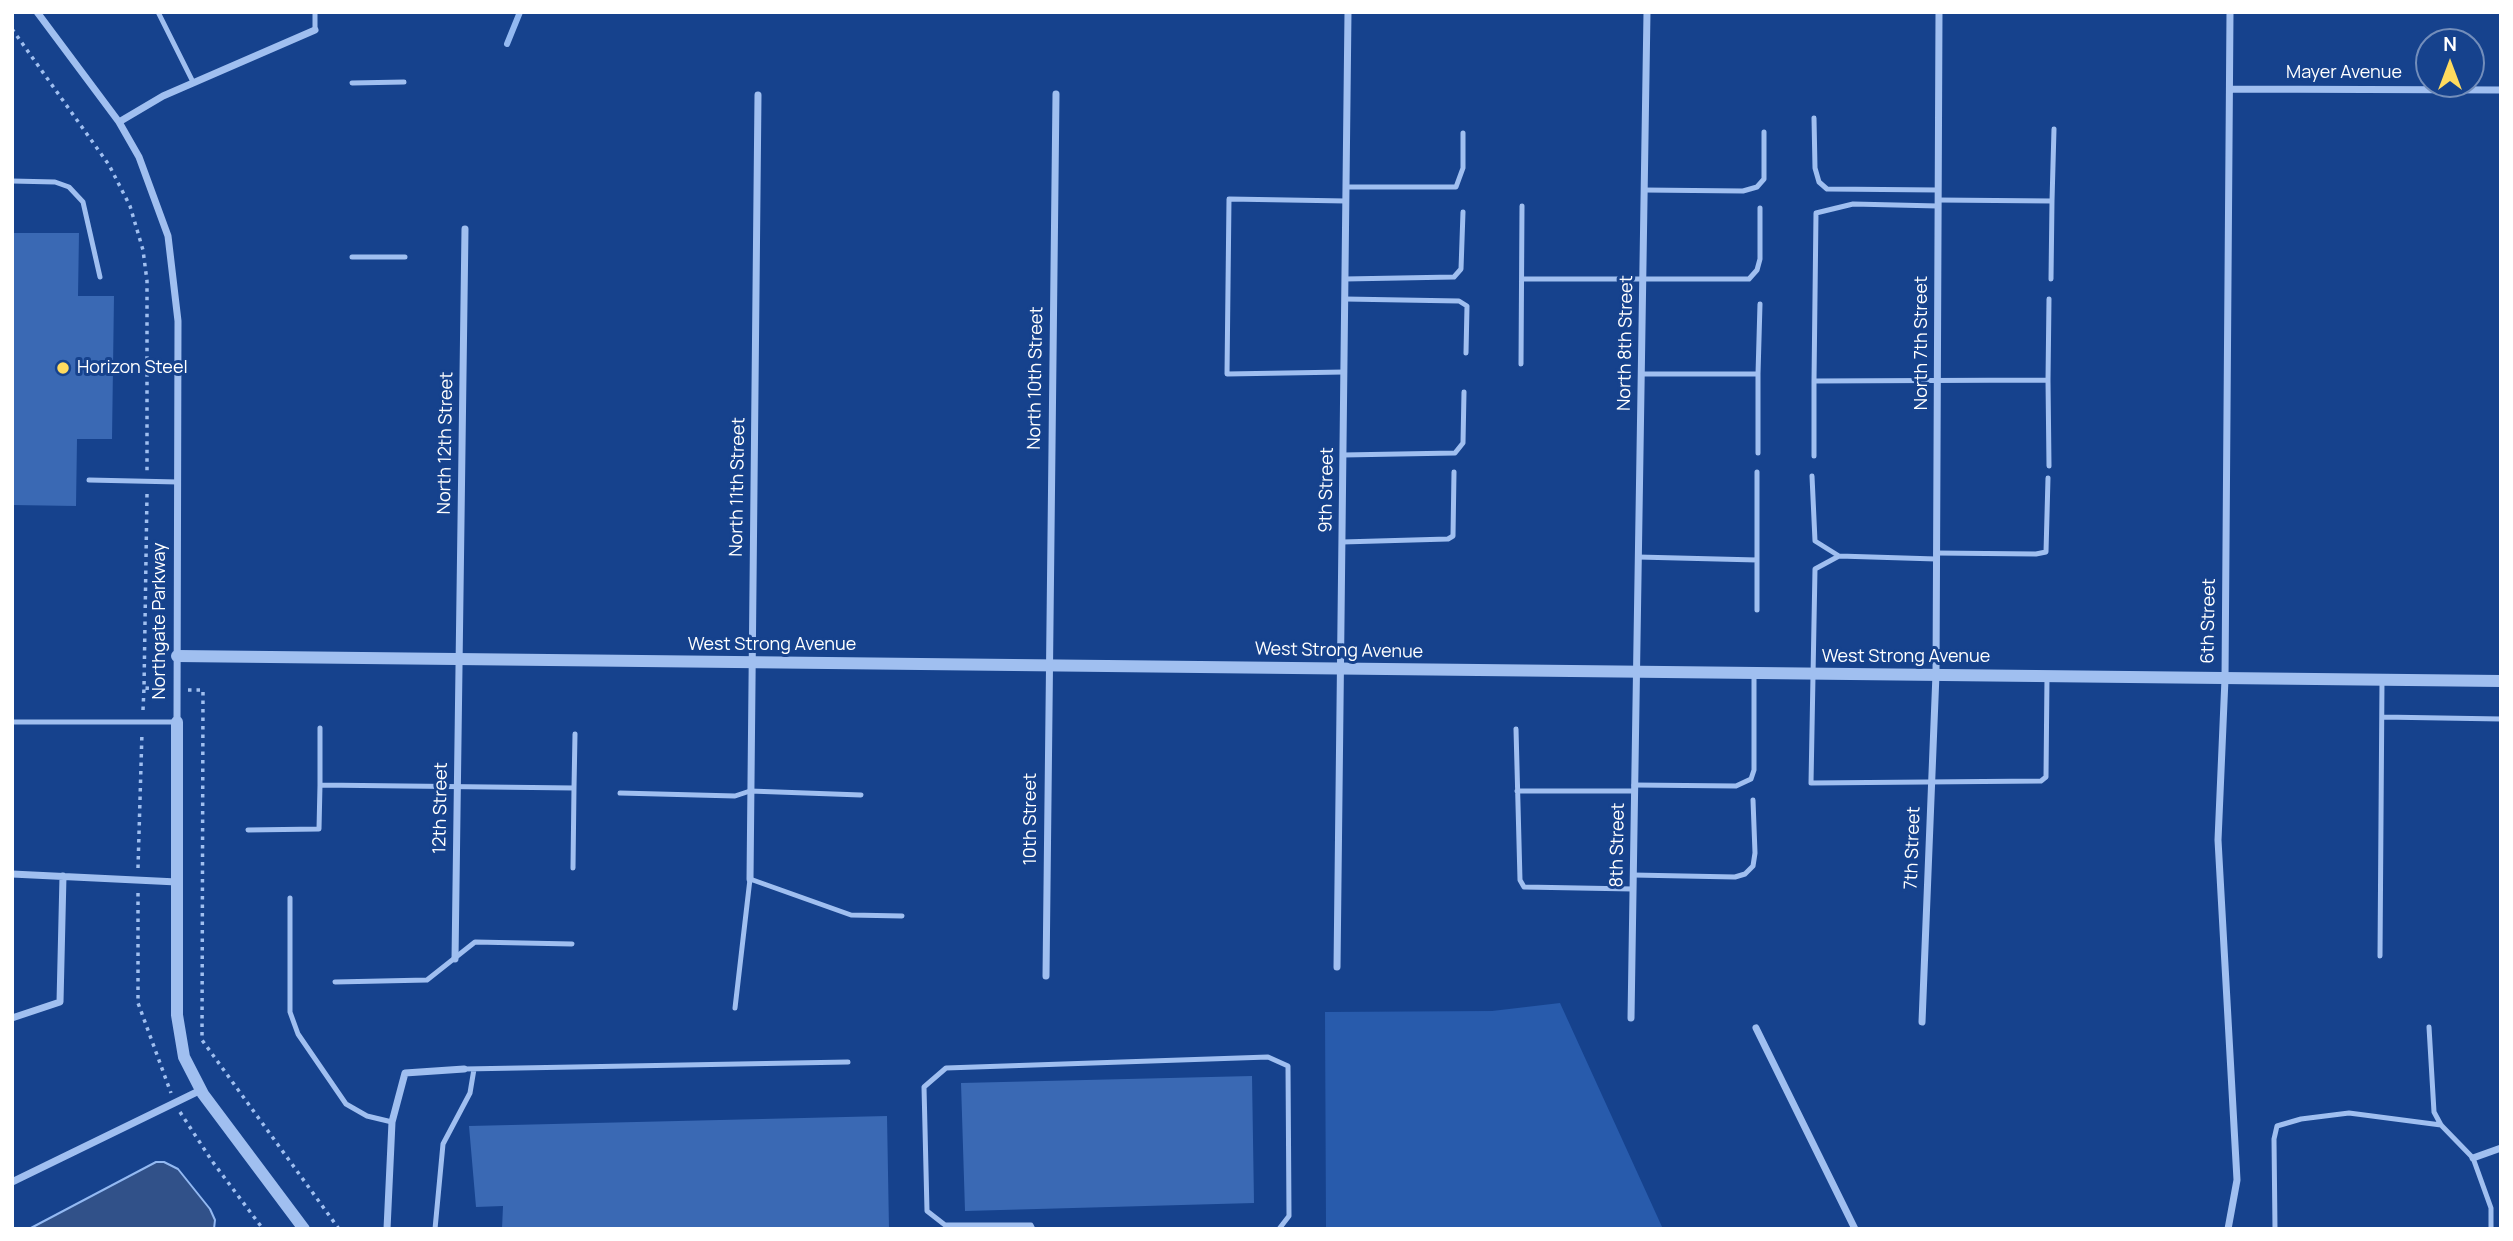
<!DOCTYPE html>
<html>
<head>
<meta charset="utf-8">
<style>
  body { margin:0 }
  #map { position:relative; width:2513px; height:1241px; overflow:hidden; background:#16428d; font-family:Manrope,sans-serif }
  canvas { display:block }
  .frame { position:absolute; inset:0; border:14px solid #fff; pointer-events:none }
  .north { position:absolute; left:2415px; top:28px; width:70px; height:70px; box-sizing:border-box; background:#16428d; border:2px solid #738ebb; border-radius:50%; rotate:0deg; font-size:19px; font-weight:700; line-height:28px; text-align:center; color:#fff }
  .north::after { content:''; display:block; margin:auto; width:24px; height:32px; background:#ffdb5f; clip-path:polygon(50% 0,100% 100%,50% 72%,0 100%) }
</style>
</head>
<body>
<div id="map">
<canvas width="2513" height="1241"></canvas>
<div class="frame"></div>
<div class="north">N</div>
</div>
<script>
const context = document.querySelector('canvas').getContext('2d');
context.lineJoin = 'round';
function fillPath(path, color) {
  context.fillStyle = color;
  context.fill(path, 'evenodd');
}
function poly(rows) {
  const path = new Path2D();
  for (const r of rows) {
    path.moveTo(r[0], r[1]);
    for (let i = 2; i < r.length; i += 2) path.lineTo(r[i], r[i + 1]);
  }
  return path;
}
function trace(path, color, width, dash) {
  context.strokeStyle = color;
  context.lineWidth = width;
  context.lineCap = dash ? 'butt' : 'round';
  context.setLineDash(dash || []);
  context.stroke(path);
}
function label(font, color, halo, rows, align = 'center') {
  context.font = font + ' Manrope,sans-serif';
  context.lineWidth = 6;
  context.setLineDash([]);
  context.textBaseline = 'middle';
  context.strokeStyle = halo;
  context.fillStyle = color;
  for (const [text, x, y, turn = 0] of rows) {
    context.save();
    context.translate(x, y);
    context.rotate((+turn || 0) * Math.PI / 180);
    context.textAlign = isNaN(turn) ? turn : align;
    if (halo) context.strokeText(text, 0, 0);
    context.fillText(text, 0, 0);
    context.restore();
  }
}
fillPath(poly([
  [1560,1003,1663,1229,1326,1229,1325,1012,1492,1011]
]), '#285bac');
const water = poly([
  [156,1162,164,1162,178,1169,210,1209,215,1220,214,1229,29,1229,156,1162]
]);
fillPath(water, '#315189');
trace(water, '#93b9f2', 2);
trace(poly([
  [507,44,520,12]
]), '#93b9f2', 6);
fillPath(poly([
  [12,233,79,233,78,296,114,296,112,439,77,439,76,506,12,505],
  [1252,1076,1254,1203,965,1211,961,1083],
  [887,1116,889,1229,502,1229,503,1206,476,1207,469,1126]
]), '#3a69b4');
trace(poly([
  [12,29,109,165,130,206,143,250,147,281,147,472],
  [147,494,144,688,166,689],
  [188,690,203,690,202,1040,339,1229],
  [143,710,144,688],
  [138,868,142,732],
  [138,893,138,1003,171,1093],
  [180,1112,212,1161,263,1229]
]), '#a0bff0', 3.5, [3.5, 5]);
trace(poly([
  [158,12,193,82],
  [315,12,315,30],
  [352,83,404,82],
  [1814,118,1815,168,1819,182,1827,189,1938,190],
  [12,181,55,182,69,187,83,202,100,277],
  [1346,187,1456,187,1463,168,1463,133],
  [1644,190,1743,191,1757,187,1764,179,1764,132],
  [1938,200,2052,201,2051,279],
  [2052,201,2054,129],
  [1938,206,1853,204,1816,213,1814,381,2048,380,2049,466],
  [352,257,405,257],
  [1345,279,1454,277,1461,269,1463,212],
  [1522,279,1749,279,1757,270,1760,259,1760,208],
  [1345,299,1459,301,1467,306,1466,353],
  [1521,364,1522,206],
  [1344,372,1227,374,1229,199,1346,201],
  [1641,374,1758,374,1760,304],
  [1758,374,1758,453],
  [2048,380,2049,299],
  [1343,455,1455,453,1463,443,1464,392],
  [1814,456,1814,381],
  [1812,476,1815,541,1839,556],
  [89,480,178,482],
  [1342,542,1448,539,1453,536,1454,472],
  [1936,553,2036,554,2046,552,2048,478],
  [1638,557,1757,560,1757,610],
  [1936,559,1839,556,1815,569,1811,783,2041,781,2046,777,2047,677],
  [1757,560,1757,472],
  [2382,717,2501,719],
  [12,722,177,722],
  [1516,729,1520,880,1524,887,1633,889],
  [320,785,320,728],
  [1634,785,1736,786,1751,779,1754,770,1754,674],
  [1517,791,1634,791],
  [620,793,735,796,750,791,861,795],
  [248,830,319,829,320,785,574,788,575,734],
  [573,868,574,788],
  [1633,875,1735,877,1745,874,1753,866,1755,853,1753,800],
  [290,898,290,1012,298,1034,346,1104,367,1116,392,1122],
  [2380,956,2382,680],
  [335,982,427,980,475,942,572,944],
  [735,1008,750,879,851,915,902,916],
  [2429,1027,2434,1112,2441,1125,2473,1158,2491,1208,2491,1229],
  [464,1069,848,1062],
  [435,1229,443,1144,470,1093,474,1069],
  [1033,1229,1031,1225,945,1225,927,1211,924,1087,946,1068,1268,1057,1288,1066,1289,1216,1279,1229],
  [2275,1229,2274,1139,2277,1126,2301,1119,2349,1113,2441,1125]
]), '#a0bff0', 5);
trace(poly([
  [37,12,119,122,139,157,168,236,178,321,177,722],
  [2230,89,2501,90],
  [119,122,163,96,315,30],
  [12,874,177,882],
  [750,879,758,95],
  [455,959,465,229],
  [1337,967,1348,12],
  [1046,976,1056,94],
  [12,1018,60,1002,63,876],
  [1631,1018,1647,12],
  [1922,1022,1936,674,1939,12],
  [1756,1028,1855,1229],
  [2473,1158,2501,1148],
  [12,1182,201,1090],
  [387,1229,392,1122,405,1073,464,1069],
  [2228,1229,2237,1180,2218,840,2225,679,2230,12]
]), '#a0bff0', 7);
trace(poly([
  [177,656,2501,681],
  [177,722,177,1015,184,1057,203,1094,304,1229]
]), '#a0bff0', 12);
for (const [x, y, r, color] of [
  [63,368,7,"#ffdb5f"]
]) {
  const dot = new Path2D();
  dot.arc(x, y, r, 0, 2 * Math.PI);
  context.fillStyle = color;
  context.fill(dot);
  trace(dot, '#16428d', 2.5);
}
label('18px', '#fff', '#16428d', [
  ["Mayer Avenue",2344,73],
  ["North 8th Street",1626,343,-89],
  ["North 7th Street",1922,343,-90],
  ["North 10th Street",1036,378,-89],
  ["North 12th Street",446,443,-89],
  ["North 11th Street",738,487,-89],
  ["9th Street",1327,490,-89],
  ["Northgate Parkway",160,621,-90],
  ["6th Street",2209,621,-89],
  ["West Strong Avenue",772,645],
  ["West Strong Avenue",1339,651,1],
  ["West Strong Avenue",1906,657],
  ["12th Street",441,808,-89],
  ["10th Street",1031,819,-90],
  ["8th Street",1618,845,-89],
  ["7th Street",1913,848,-88]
]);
label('18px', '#fff', '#16428d', [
  ["Horizon Steel",77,368]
], 'left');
</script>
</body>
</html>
